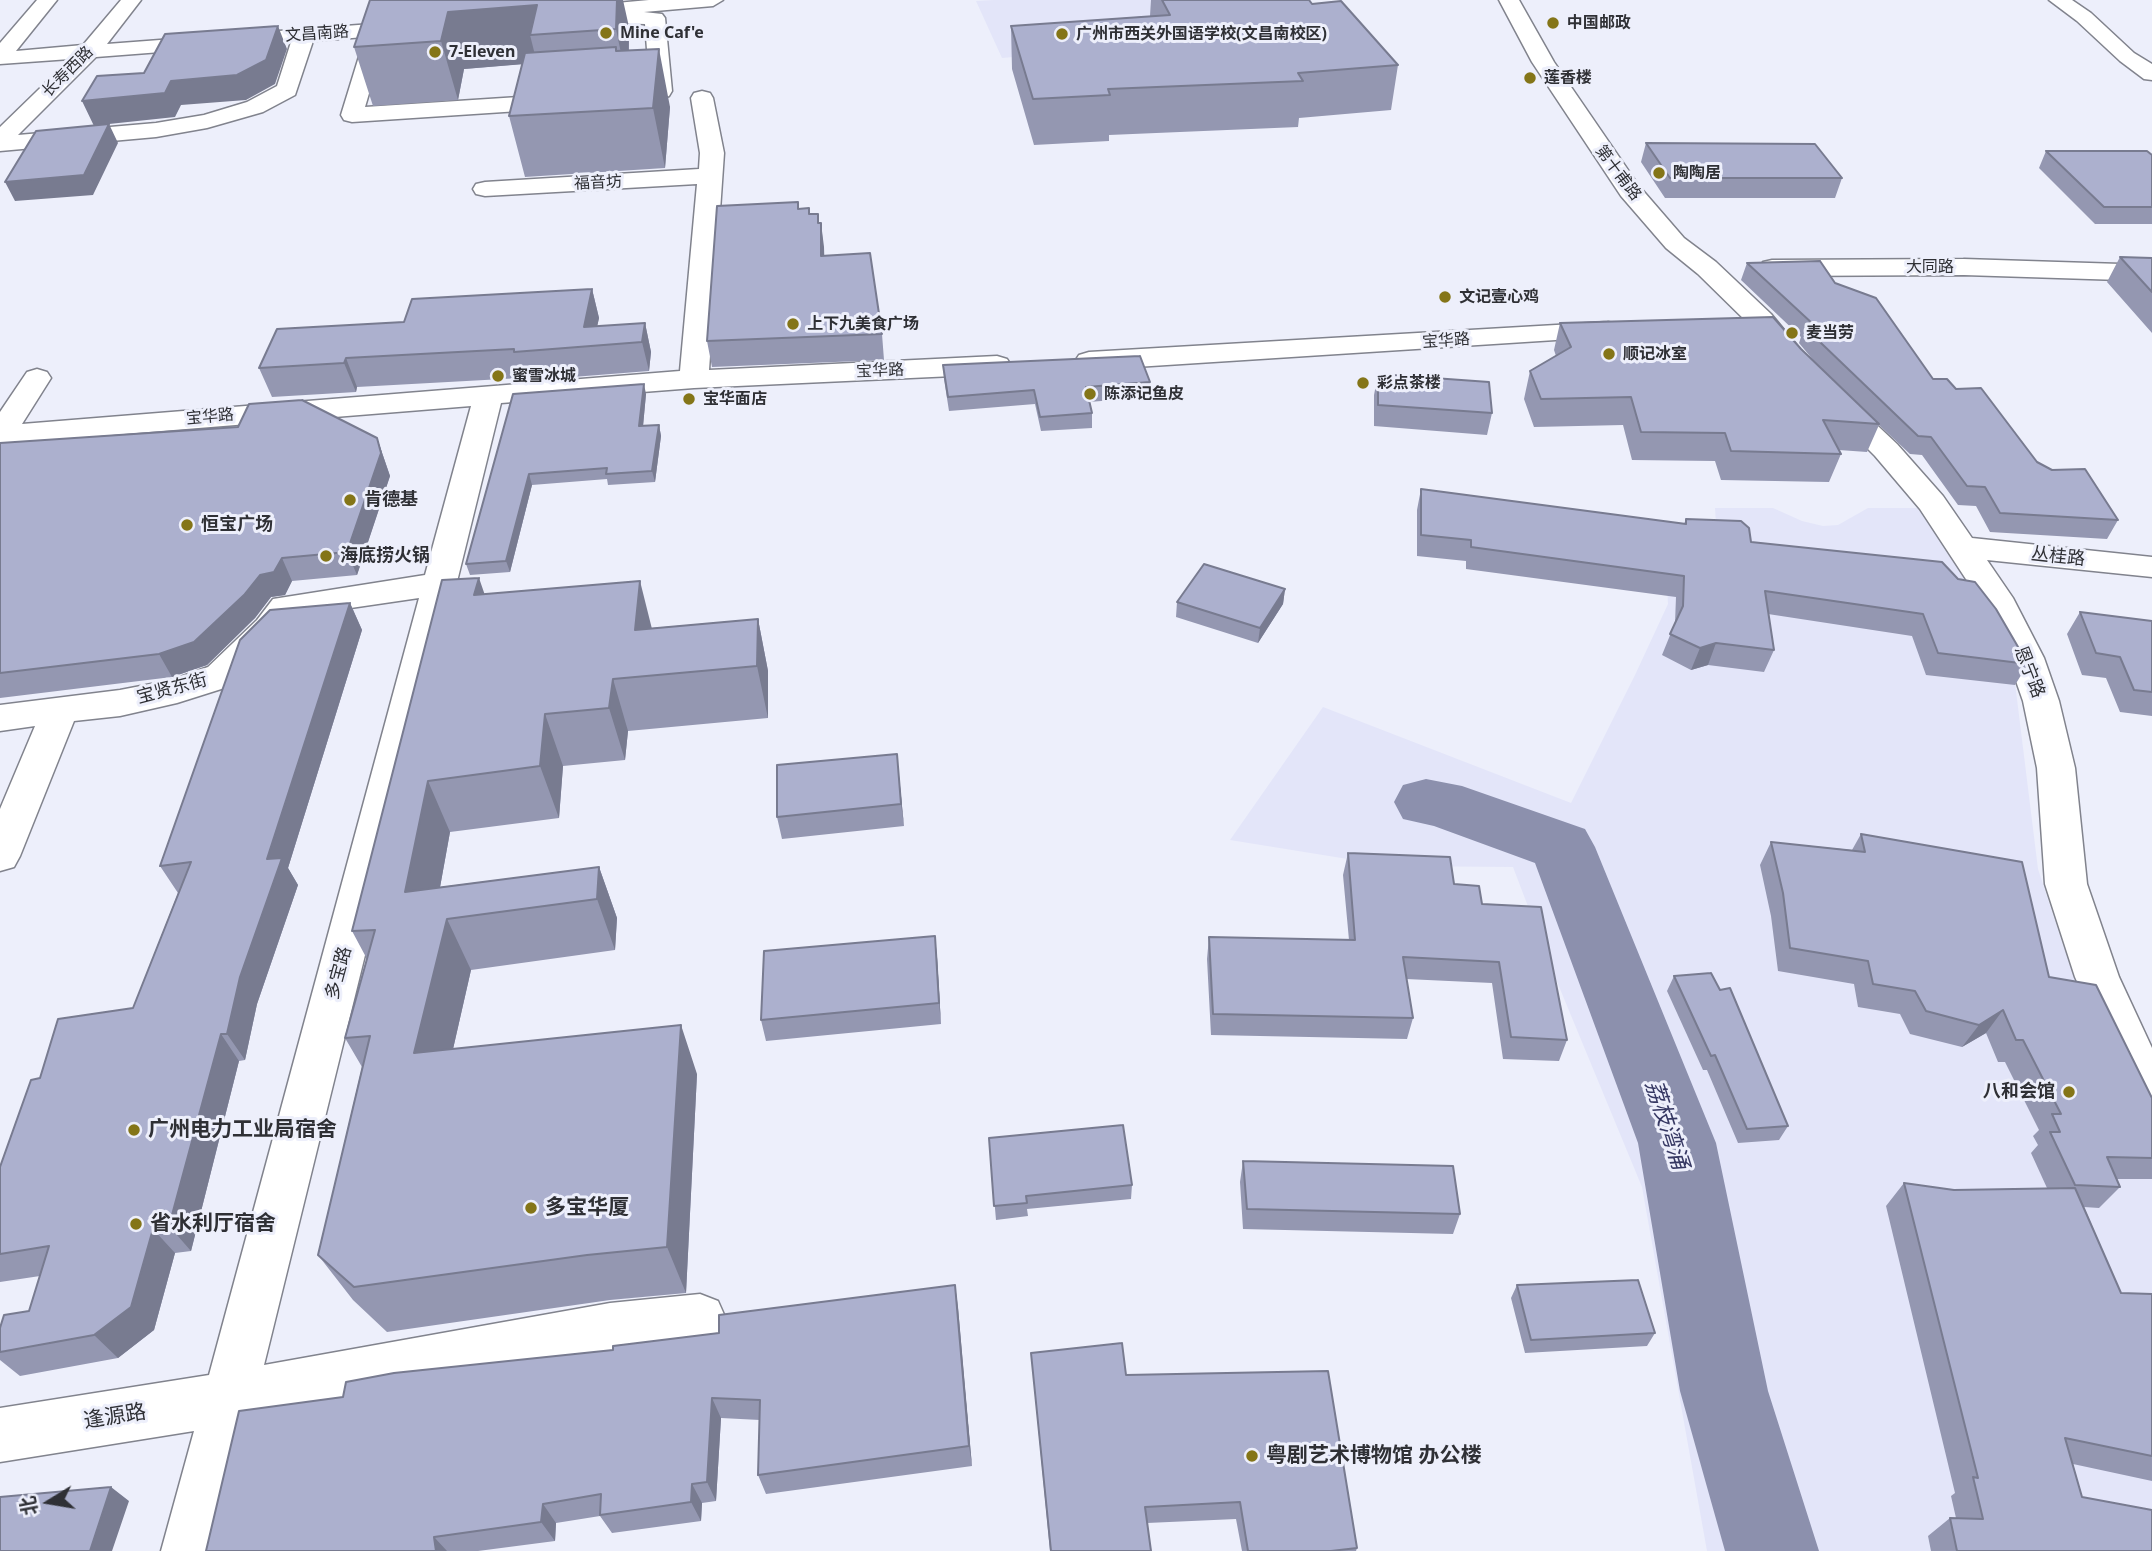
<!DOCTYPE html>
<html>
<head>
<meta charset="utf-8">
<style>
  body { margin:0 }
  #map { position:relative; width:2152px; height:1551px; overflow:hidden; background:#edeffb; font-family:"Noto Sans","Noto Sans SC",sans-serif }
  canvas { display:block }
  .north { position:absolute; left:14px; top:1467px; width:70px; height:70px; -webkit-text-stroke:5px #edeffb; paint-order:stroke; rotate:259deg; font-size:19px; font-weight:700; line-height:28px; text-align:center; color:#2f3035 }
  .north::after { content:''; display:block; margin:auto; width:24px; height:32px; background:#2f3035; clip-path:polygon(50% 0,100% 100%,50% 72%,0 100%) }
</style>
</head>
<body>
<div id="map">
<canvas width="2152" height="1551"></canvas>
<div class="north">北</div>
</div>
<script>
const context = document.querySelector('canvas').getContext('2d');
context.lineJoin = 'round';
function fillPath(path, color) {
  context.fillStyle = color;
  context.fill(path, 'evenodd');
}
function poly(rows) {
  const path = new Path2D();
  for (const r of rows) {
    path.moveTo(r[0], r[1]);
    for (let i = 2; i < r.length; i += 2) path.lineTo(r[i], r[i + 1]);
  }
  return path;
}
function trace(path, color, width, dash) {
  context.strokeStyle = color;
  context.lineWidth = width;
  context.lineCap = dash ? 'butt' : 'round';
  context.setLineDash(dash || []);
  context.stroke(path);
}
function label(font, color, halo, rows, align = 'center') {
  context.font = font + ' "Noto Sans","Noto Sans SC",sans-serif';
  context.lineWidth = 6;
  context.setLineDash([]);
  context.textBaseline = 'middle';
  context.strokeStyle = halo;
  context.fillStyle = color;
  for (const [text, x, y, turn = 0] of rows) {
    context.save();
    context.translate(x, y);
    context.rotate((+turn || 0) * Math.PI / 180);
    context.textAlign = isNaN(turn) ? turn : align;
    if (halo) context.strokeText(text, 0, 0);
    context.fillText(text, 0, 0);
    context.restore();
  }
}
fillPath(poly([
  [994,0,1300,0,1139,46,1002,58,976,1],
  [1715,508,1773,508,1802,521,1823,526,1838,525,1868,508,1924,508,1967,574,2015,683,2038,869,2064,948,2152,1140,2152,1551,1707,1551,1642,1187,1553,972,1513,867,1391,866,1230,840,1323,707,1571,803,1635,675,1668,604,1664,535,1717,539]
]), '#e3e5f9');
fillPath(poly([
  [1426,779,1462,786,1585,829,1595,847,1716,1143,1768,1391,1819,1551,1725,1551,1680,1391,1638,1143,1535,863,1434,826,1403,819,1394,802,1403,785,1426,779]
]), '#8c90ad');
const minor = poly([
  [37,0,57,0,16,51,83,45,121,0,141,0,107,44,411,21,418,23,421,27,418,31,386,35,365,107,565,94,573,96,576,101,573,106,565,108,352,122,344,120,341,115,365,37,313,41,295,95,263,112,207,128,156,137,0,151,0,127,70,59,0,64,0,43,37,0],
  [291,42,277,86,247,102,204,115,156,123,18,135,96,57,291,42],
  [649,0,723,0,713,6,644,12,662,14,665,18,672,91,669,96,653,102,645,100,642,95,650,88,645,24,612,23,609,19,611,15,572,19,565,17,562,13,565,9,572,7,649,0],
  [1499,0,1519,0,1554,62,1639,186,1684,238,1716,262,1771,314,1807,358,1803,364,1793,367,1783,364,1751,326,1698,274,1666,248,1621,196,1532,62,1499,0],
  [2049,0,2072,0,2091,13,2134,53,2152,64,2152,80,2144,79,2120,61,2077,21,2049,0],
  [702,91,710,93,713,98,724,153,709,370,997,356,1007,359,1011,365,1007,371,997,374,694,388,501,403,264,1365,610,1303,700,1294,718,1301,726,1319,718,1337,700,1344,610,1353,251,1421,219,1551,161,1551,194,1431,0,1462,0,1408,209,1375,419,598,296,616,281,636,234,685,177,703,120,716,74,721,20,856,14,867,0,871,0,809,35,726,0,731,0,705,120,690,172,680,208,667,257,620,273,599,425,575,471,406,0,444,0,412,27,372,37,369,47,372,51,378,22,424,680,371,697,184,485,196,476,194,473,189,476,184,485,182,699,169,700,153,691,98,694,93,702,91],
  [1964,259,2152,265,2152,281,1964,275,1772,276,1763,274,1759,268,1763,262,1772,260,1964,259],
  [1608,322,1618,324,1622,330,1618,336,1089,370,1079,367,1075,361,1079,355,1089,352,1608,322],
  [1835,392,1845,395,1897,444,1943,496,1972,538,2152,557,2152,577,1987,560,2013,598,2044,658,2059,701,2075,768,2087,884,2119,977,2152,1048,2152,1118,2136,1112,2129,1098,2075,977,2045,884,2037,768,2023,701,2008,658,1979,599,1920,509,1875,456,1820,401,1825,395,1835,392]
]);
trace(minor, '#81838d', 3);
fillPath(minor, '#fff');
fillPath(poly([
  [1151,0,1309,0,1312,4,1398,65,1391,110,1299,118,1298,127,1109,135,1109,141,1034,145,1012,69,1011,26,1150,16],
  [629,27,629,51,670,107,665,168,525,177,509,116,522,64,464,69,458,100,373,106,354,47],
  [1646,143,1842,178,1835,198,1665,198,1641,162],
  [2046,151,2152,155,2152,224,2095,224,2039,168],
  [799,209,810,214,819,223,821,223,824,255,882,334,884,360,712,367,707,341],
  [2120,257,2152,258,2152,333,2107,282],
  [1747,263,1835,283,1933,379,1956,389,2037,462,2118,520,2107,539,1990,532,1976,506,1958,505,1922,455,1910,454,1879,425,1867,452,1839,450,1841,454,1829,482,1721,480,1715,461,1632,460,1623,425,1534,427,1524,399,1530,371,1556,356,1554,350,1560,323,1801,349,1840,387,1814,361,1799,343,1801,337,1741,280],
  [592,289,599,318,597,326,645,323,651,352,649,371,522,381,521,378,357,387,356,392,272,397,259,368,404,322],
  [943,365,1150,382,1150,397,1089,402,1092,413,1092,428,1041,431,1035,404,949,411,944,379],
  [1378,374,1492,413,1487,435,1374,426,1374,395],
  [513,394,646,394,643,426,659,425,661,436,655,482,608,485,607,479,532,485,510,572,470,575,466,564],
  [377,438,390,476,357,575,292,581,285,595,271,597,255,618,207,665,172,677,0,698,0,443],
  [1421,489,1684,524,1686,519,1751,542,1942,562,2028,664,2015,685,1926,675,1912,636,1768,614,1774,650,1764,672,1708,665,1691,670,1662,655,1675,623,1676,597,1466,569,1466,561,1417,556,1417,510],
  [1285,589,1283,604,1258,643,1176,617,1177,602],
  [485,594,652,628,758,619,768,671,768,718,628,731,625,760,563,766,559,818,450,832,440,887,599,867,617,918,615,950,471,970,453,1049,697,1074,686,1293,610,1300,387,1332,353,1300,318,1255,362,1067,345,1038,367,959,352,931],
  [350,603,362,630,288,868,298,885,257,1004,245,1060,239,1061,191,1251,175,1253,154,1330,118,1358,20,1376,0,1360,0,1328,29,1311,40,1276,0,1282,0,1167,40,1078,133,1008,178,893,160,866],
  [2080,612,2152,621,2152,716,2120,712,2106,678,2082,675,2067,634],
  [899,776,904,826,782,839,777,817],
  [1861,834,2049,977,2152,1098,2152,1179,2117,1179,2120,1187,2099,1208,2084,1207,2121,1293,2152,1294,2152,1481,2073,1464,2082,1497,2152,1551,1931,1551,1928,1536,1950,1518,1956,1518,1951,1496,1955,1493,1886,1206,1904,1183,1954,1190,2047,1188,2031,1153,2038,1145,2033,1136,2039,1130,2005,1062,1998,1062,1986,1033,1962,1047,1910,1034,1900,1014,1858,1007,1854,984,1778,971,1771,916,1760,865,1771,842,1852,850],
  [1348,853,1454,884,1482,904,1567,1040,1559,1061,1503,1059,1492,983,1406,979,1413,1018,1407,1039,1211,1035,1207,959,1209,937,1349,940,1343,875],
  [937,957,941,1024,766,1041,761,1020],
  [1674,976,1788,1126,1779,1140,1738,1143,1707,1070,1703,1070,1667,991],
  [989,1138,1132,1185,1131,1199,1027,1209,1028,1216,996,1220],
  [1243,1161,1460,1214,1453,1234,1243,1229,1240,1182],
  [955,1285,972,1466,766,1494,758,1475,760,1420,721,1418,716,1501,702,1503,701,1521,612,1533,600,1516,556,1523,555,1541,478,1551,206,1551,343,1397,719,1333],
  [1517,1285,1655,1333,1647,1346,1525,1353,1511,1298],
  [1031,1353,1126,1375,1357,1548,1356,1551,1242,1551,1236,1519,1147,1523,1151,1551,1050,1551]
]), '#9497b1');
fillPath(poly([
  [617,0,623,0,629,27,628,87,616,29],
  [537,5,530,35,537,63,464,69,458,100,441,41,448,12],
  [278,26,287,49,275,84,246,100,181,105,175,117,109,124,118,143,93,195,15,201,5,182,94,126,82,101,171,81],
  [659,49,670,107,665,168,653,108],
  [821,223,824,247,825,281,821,256],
  [592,289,599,318,593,346,584,327],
  [645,323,651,352,649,371,642,342],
  [346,358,357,387,356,392,344,363],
  [644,384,646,394,642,437,639,426],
  [659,425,661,436,655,482,652,471],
  [377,438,390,476,357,575,347,552],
  [529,474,532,485,510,572,506,561],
  [282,558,292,581,285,595,271,597,255,618,207,665,172,677,159,654],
  [479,578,497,630,474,595],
  [640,581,653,633,635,630],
  [1285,589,1283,604,1258,643,1260,628],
  [350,603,362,630,288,868,298,885,257,1004,245,1060,227,1034,267,859],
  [758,619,768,671,768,718,757,666],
  [1716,643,1708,665,1691,670,1700,648],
  [613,679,628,731,625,760,609,708],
  [545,714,563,766,559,818,540,766],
  [897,754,899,776,904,826,901,804],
  [428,781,450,832,430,943,405,892],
  [599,867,617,918,615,950,597,899],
  [447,919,471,970,441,1102,414,1053],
  [935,936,937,957,941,1024,939,1003],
  [2003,1010,1986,1033,1962,1047,1979,1025],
  [681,1025,697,1074,686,1293,667,1247],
  [221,1034,239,1061,191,1251,169,1226],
  [153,1229,175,1253,154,1330,118,1358,94,1335],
  [955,1285,958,1307,972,1466,969,1446],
  [712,1398,721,1418,716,1501,707,1482],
  [692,1484,702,1503,701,1521,691,1502],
  [111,1487,129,1501,112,1551,90,1551],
  [543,1504,556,1523,555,1541,541,1522],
  [434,1537,447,1551,436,1551]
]), '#787b90');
const building = poly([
  [370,0,617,0,616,29,530,35,537,5,448,12,441,41,354,47,370,0],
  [1162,0,1309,0,1312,4,1341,1,1398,65,1298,73,1303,81,1108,89,1110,95,1033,99,1011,26,1170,15,1162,0],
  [278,26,266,60,237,75,171,81,165,93,82,101,97,76,144,73,165,34,278,26],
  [616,47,616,51,659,49,653,108,509,116,525,53,616,47],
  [109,124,84,175,5,182,36,131,109,124],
  [1646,143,1815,144,1842,178,1670,178,1646,143],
  [2046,151,2147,151,2152,155,2152,207,2104,207,2046,151],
  [798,202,798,209,809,208,809,214,818,214,818,223,821,223,821,256,870,253,882,334,707,341,717,206,798,202],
  [2120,257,2152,258,2152,292,2120,257],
  [1820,261,1835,283,1876,298,1933,379,1947,379,1956,389,1981,388,2037,462,2052,470,2085,469,2118,520,2000,513,1985,487,1967,486,1931,437,1918,436,1821,343,1805,325,1814,325,1747,263,1820,261],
  [592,289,584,327,645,323,642,342,514,352,514,349,346,358,344,363,259,368,277,329,404,322,412,299,592,289],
  [1773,317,1801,349,1879,424,1823,420,1841,454,1731,451,1725,433,1641,432,1631,397,1541,399,1530,371,1571,347,1560,323,1773,317],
  [1140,356,1150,382,1086,387,1092,413,1040,417,1034,390,948,397,943,365,1140,356],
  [1378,374,1489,382,1492,413,1378,405,1378,374],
  [644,384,639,426,659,425,652,471,606,474,607,468,529,474,506,561,466,564,513,394,644,384],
  [302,400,377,438,381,453,347,552,282,558,274,572,260,575,244,595,194,642,159,654,0,673,0,443,238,427,249,404,302,400],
  [1421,489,1686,524,1686,519,1741,521,1749,528,1751,542,1942,562,1958,579,1975,582,1996,609,2028,664,1938,653,1923,614,1765,591,1774,650,1716,643,1700,648,1670,634,1683,606,1684,576,1471,547,1471,540,1421,535,1421,489],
  [1204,564,1285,589,1260,628,1177,602,1204,564],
  [479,578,474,595,640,581,635,630,758,619,757,666,613,679,609,708,545,714,540,766,428,781,405,892,599,867,597,899,447,919,414,1053,681,1025,667,1247,587,1255,354,1287,318,1255,370,1036,345,1038,375,930,352,931,442,580,479,578],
  [350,603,267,859,282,858,240,977,227,1034,221,1034,169,1226,153,1229,131,1307,94,1335,0,1352,0,1328,4,1315,29,1311,49,1246,0,1254,0,1167,31,1080,40,1078,58,1019,133,1008,191,862,160,866,240,640,270,610,350,603],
  [2080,612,2152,621,2152,692,2134,690,2120,657,2096,653,2080,612],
  [897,754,901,804,777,817,777,765,897,754],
  [1861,834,2022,862,2049,977,2096,985,2152,1098,2152,1158,2107,1157,2120,1187,2075,1185,2050,1132,2060,1132,2052,1114,2061,1114,2023,1040,2016,1040,2003,1010,1979,1025,1926,1011,1915,991,1873,984,1868,961,1790,948,1783,893,1771,842,1865,852,1861,834],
  [1348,853,1450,857,1454,884,1479,886,1482,904,1541,907,1567,1040,1511,1037,1499,962,1403,957,1413,1018,1213,1014,1209,937,1355,940,1348,853],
  [935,936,939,1003,761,1020,764,951,935,936],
  [1711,973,1720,990,1730,988,1788,1126,1747,1129,1715,1055,1711,1056,1674,976,1711,973],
  [1123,1125,1132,1185,1026,1196,1027,1203,994,1206,989,1138,1123,1125],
  [1243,1161,1453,1166,1460,1214,1247,1209,1243,1161],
  [1904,1183,1954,1190,2075,1188,2121,1293,2152,1294,2152,1456,2065,1438,2082,1497,2152,1510,2152,1551,1957,1551,1950,1518,1983,1519,1973,1477,1978,1478,1904,1183],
  [1638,1280,1655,1333,1531,1340,1517,1285,1638,1280],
  [955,1285,969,1446,758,1475,760,1400,712,1398,707,1482,692,1484,691,1502,600,1515,601,1494,543,1504,541,1522,434,1537,436,1551,206,1551,239,1411,343,1397,346,1382,394,1373,613,1350,613,1346,719,1333,719,1315,955,1285],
  [1122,1343,1126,1375,1328,1371,1357,1548,1331,1551,1248,1551,1240,1502,1145,1507,1151,1551,1051,1551,1031,1353,1122,1343],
  [111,1487,90,1551,0,1551,0,1497,111,1487]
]);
fillPath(building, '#acb0ce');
trace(building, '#787b90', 2);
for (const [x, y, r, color] of [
  [1553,23,7,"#847518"],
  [606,33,7,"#847518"],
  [1062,34,7,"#847518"],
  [435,52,7,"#847518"],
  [1530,78,7,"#847518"],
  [1659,173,7,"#847518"],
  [1445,297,7,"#847518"],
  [793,324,7,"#847518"],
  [1792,333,7,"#847518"],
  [1609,354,7,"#847518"],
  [498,376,7,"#847518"],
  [1363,383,7,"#847518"],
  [1090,394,7,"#847518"],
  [689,399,7,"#847518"],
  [350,500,7,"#847518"],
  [187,525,7,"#847518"],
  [326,556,7,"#847518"],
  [2069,1092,7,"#847518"],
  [134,1130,7,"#847518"],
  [531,1208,7,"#847518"],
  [136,1224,7,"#847518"],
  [1252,1456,7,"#847518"]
]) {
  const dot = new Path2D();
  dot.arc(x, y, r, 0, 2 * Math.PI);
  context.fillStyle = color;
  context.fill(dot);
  trace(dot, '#edeffb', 2.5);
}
label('bold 16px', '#2f3035', '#edeffb', [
  ["中国邮政",1567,23],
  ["Mine Caf'e",620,33],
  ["广州市西关外国语学校(文昌南校区)",1076,34],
  ["7-Eleven",449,52],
  ["莲香楼",1544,78],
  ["陶陶居",1673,173],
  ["文记壹心鸡",1459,297],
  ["上下九美食广场",807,324],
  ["麦当劳",1806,333],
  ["顺记冰室",1623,354],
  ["蜜雪冰城",512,376],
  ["彩点茶楼",1377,383],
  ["陈添记鱼皮",1104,394],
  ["宝华面店",703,399]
], 'left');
label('16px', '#2f3035', '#edeffb', [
  ["文昌南路",317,34,-4],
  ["长寿西路",68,72,-45],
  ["第十甫路",1618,173,53],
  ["福音坊",598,183,-3],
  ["大同路",1930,267],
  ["宝华路",1446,341,-4],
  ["宝华路",880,371,-2],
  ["宝华路",210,417,-5]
]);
label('bold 18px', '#2f3035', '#edeffb', [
  ["肯德基",364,500],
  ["恒宝广场",201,525],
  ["海底捞火锅",340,556],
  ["八和会馆",2055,1092,"right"]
], 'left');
label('18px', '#2f3035', '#edeffb', [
  ["丛桂路",2058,557,6],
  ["恩宁路",2029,672,69],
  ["宝贤东街",172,689,-15],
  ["多宝路",339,973,-75]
]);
label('bold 21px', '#2f3035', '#edeffb', [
  ["广州电力工业局宿舍",148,1130],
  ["多宝华厦",545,1208],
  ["省水利厅宿舍",150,1224],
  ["粤剧艺术博物馆 办公楼",1266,1456]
], 'left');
label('21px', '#2f3035', '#edeffb', [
  ["逢源路",115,1417,-9]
]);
label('italic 23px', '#363863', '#edeffb', [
  ["荔枝湾涌",1666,1125,72]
]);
</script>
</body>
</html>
